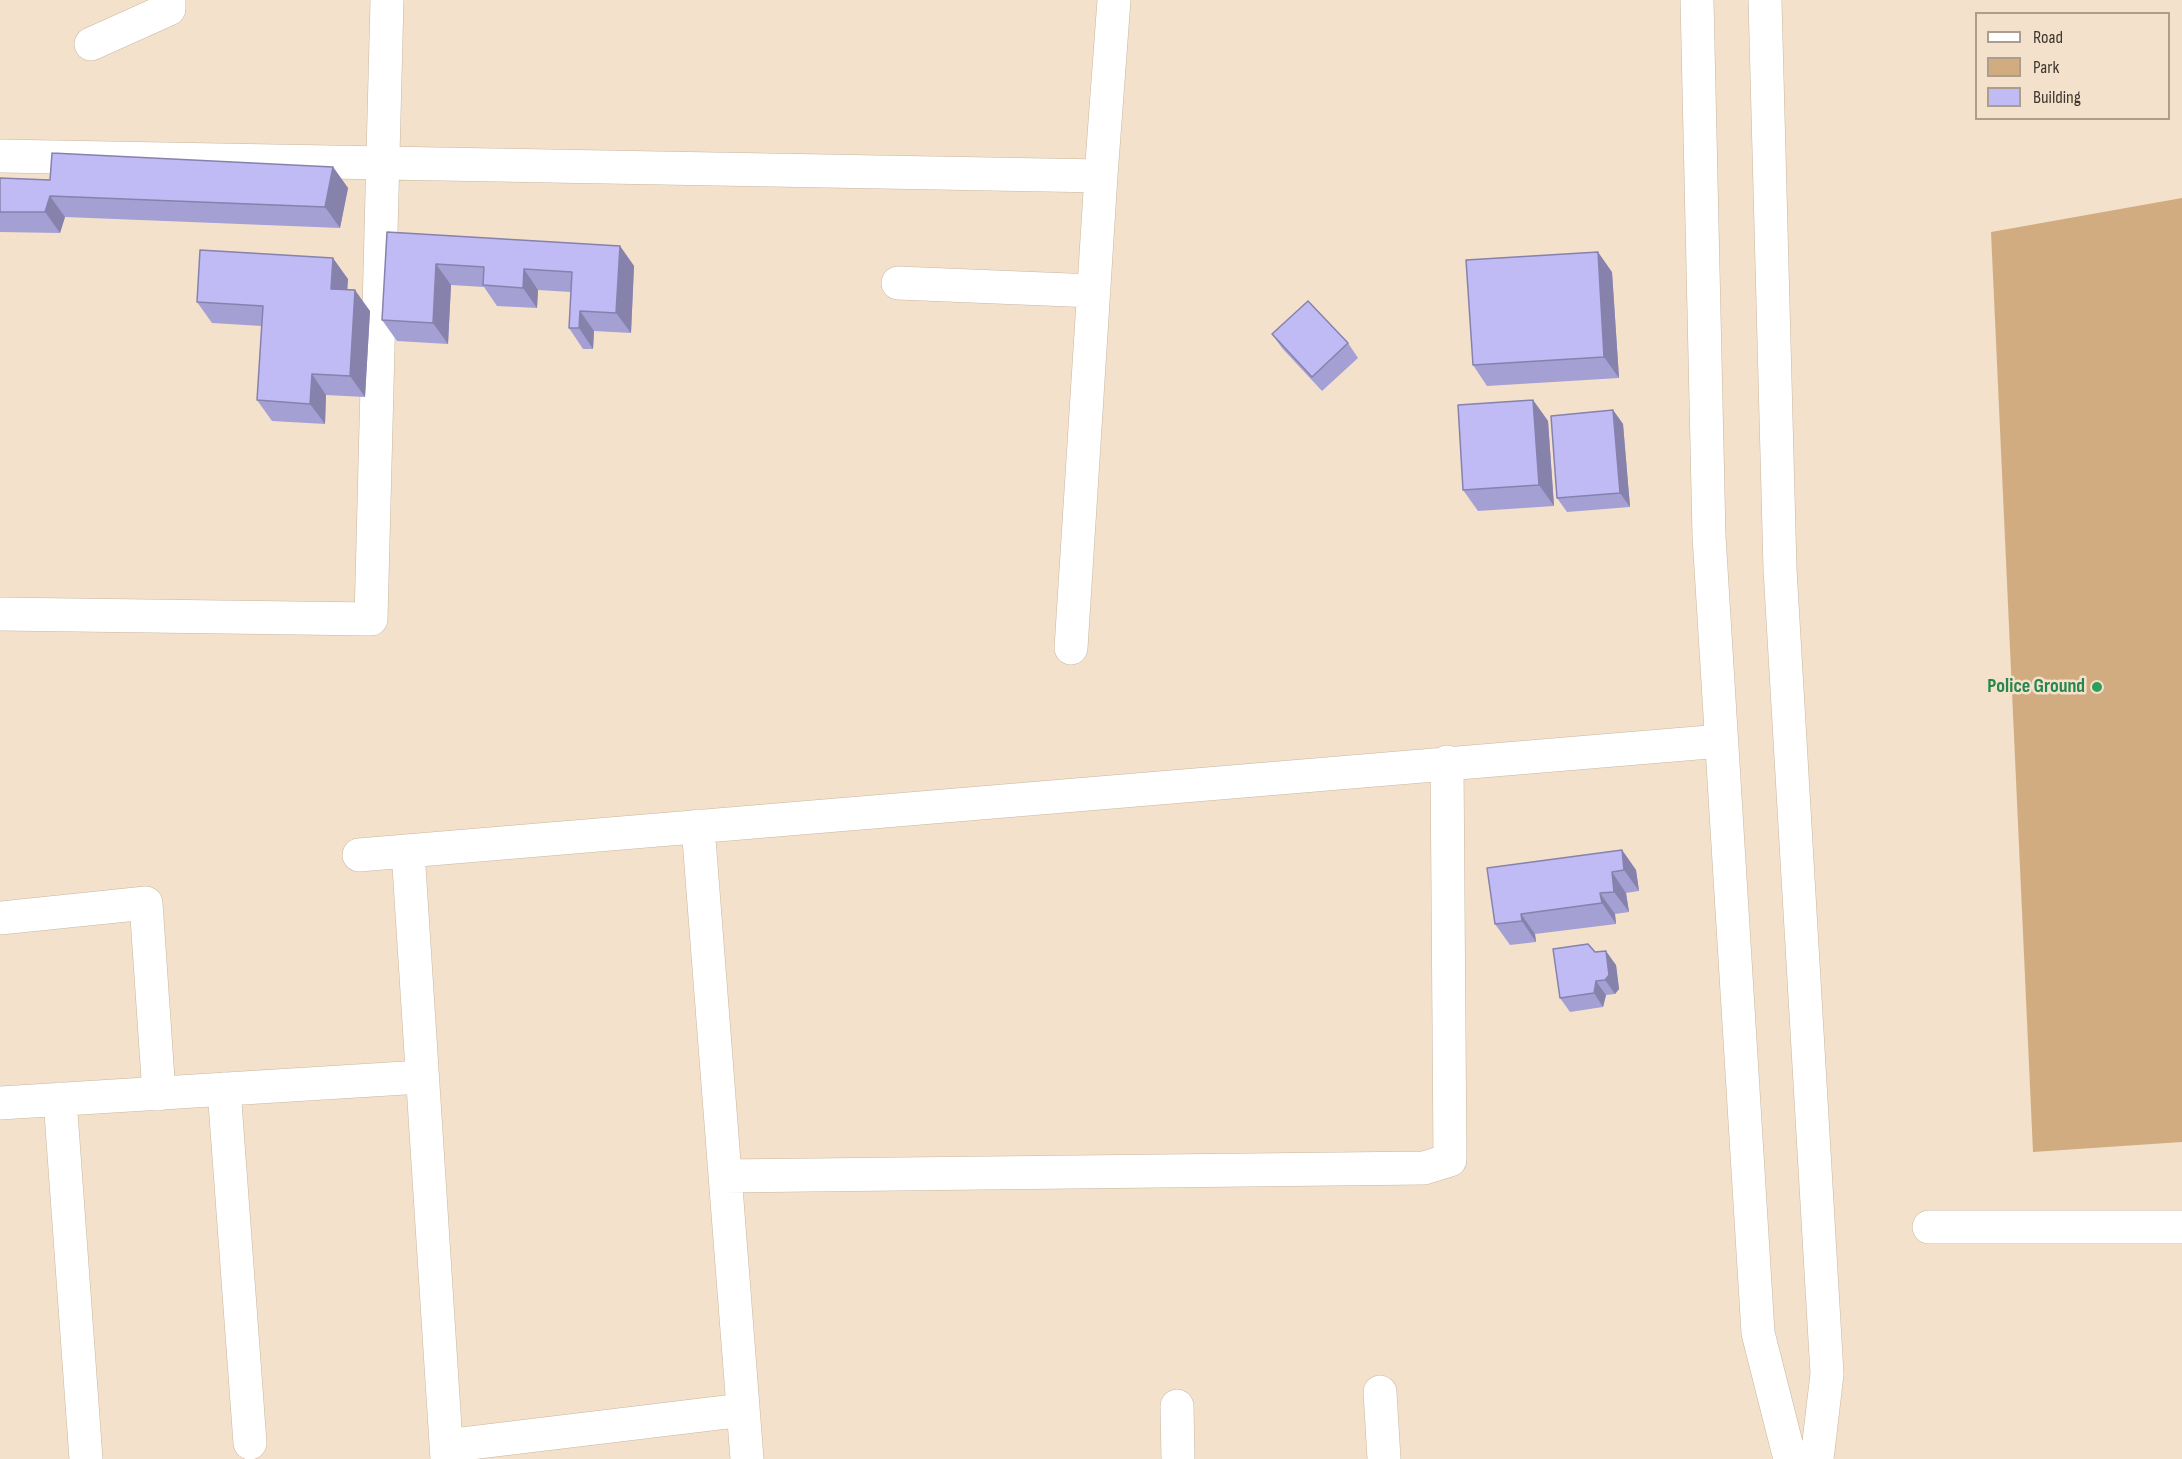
<!DOCTYPE html>
<html>
<head>
<meta charset="utf-8">
<style>
  body { margin:0 }
  #map { position:relative; width:2182px; height:1459px; overflow:hidden; background:#f4e1cb; font-family:"Sofia Sans Condensed",sans-serif }
  canvas { display:block }
  .legend { position:absolute; left:1975px; top:12px; width:195px; height:108px; box-sizing:border-box; background:#f4e1cb; border:2px solid #ac9d8d; margin:0; padding:8px 10px; list-style:none; font-size:18px; color:#3f372f }
  .legend li { display:flex; align-items:center; gap:12px; height:30px }
  .legend b { width:30px; border:2px solid #ac9d8d }
</style>
</head>
<body>
<div id="map">
<canvas width="2182" height="1459"></canvas>
<ul class="legend">
<li><b style="height:8px;background:#fff"></b>Road</li>
<li><b style="height:16px;background:#d1ac80"></b>Park</li>
<li><b style="height:16px;background:#c0baf5"></b>Building</li>
</ul>
</div>
<script>
const context = document.querySelector('canvas').getContext('2d');
context.lineJoin = 'round';
function fillPath(path, color) {
  context.fillStyle = color;
  context.fill(path, 'evenodd');
}
function poly(rows) {
  const path = new Path2D();
  for (const r of rows) {
    path.moveTo(r[0], r[1]);
    for (let i = 2; i < r.length; i += 2) path.lineTo(r[i], r[i + 1]);
  }
  return path;
}
function trace(path, color, width, dash) {
  context.strokeStyle = color;
  context.lineWidth = width;
  context.lineCap = dash ? 'butt' : 'round';
  context.setLineDash(dash || []);
  context.stroke(path);
}
function label(font, color, halo, rows, align = 'center') {
  context.font = font + ' "Sofia Sans Condensed",sans-serif';
  context.lineWidth = 5;
  context.setLineDash([]);
  context.textBaseline = 'middle';
  context.strokeStyle = halo;
  context.fillStyle = color;
  for (const [text, x, y, turn = 0] of rows) {
    context.save();
    context.translate(x, y);
    context.rotate((+turn || 0) * Math.PI / 180);
    context.textAlign = isNaN(turn) ? turn : align;
    if (halo) context.strokeText(text, 0, 0);
    context.fillText(text, 0, 0);
    context.restore();
  }
}
fillPath(poly([
  [2182,198,2182,1142,2033,1152,1991,232]
]), '#d1ac80');
const street = poly([
  [91,44,169,9,169,0],
  [0,156,1101,176],
  [898,283,1094,291],
  [0,614,371,619,387,0],
  [1071,648,1101,176,1114,0],
  [698,826,747,1459],
  [408,851,447,1459],
  [359,855,1721,741],
  [0,918,146,903,159,1094],
  [224,1089,250,1443],
  [60,1099,86,1459],
  [0,1103,421,1077],
  [725,1176,1424,1168,1450,1160,1447,762],
  [1929,1227,2182,1227],
  [1380,1392,1384,1459],
  [1177,1406,1178,1459],
  [446,1446,743,1410]
]);
const highway = poly([
  [1697,0,1709,536,1758,1333,1790,1459],
  [1765,0,1780,569,1827,1374,1817,1459]
]);
trace(street, '#c8b6a0', 34);
trace(highway, '#c8b6a0', 34);
trace(street, '#fff', 33);
trace(highway, '#fff', 33);
fillPath(poly([
  [333,167,348,188,340,228,65,217,60,233,0,232,0,178,50,180],
  [387,232,620,246,634,266,631,333,594,331,593,349,583,349,569,328,571,292,538,290,537,308,497,306,484,287,451,285,448,344,397,341,382,320],
  [1612,272,1619,378,1487,386,1473,365],
  [348,279,347,290,370,311,365,397,326,395,325,424,272,421,257,400,262,326,212,323,197,302],
  [1272,334,1348,343,1358,358,1322,391,1282,348],
  [1533,400,1548,421,1554,506,1478,511,1463,490],
  [1613,410,1623,424,1630,507,1567,512,1557,498],
  [1622,850,1636,870,1639,891,1626,893,1629,912,1615,914,1616,924,1535,934,1536,942,1510,945,1495,924],
  [1595,952,1616,965,1619,989,1615,994,1606,995,1603,1007,1570,1012,1560,998]
]), '#a5a0d3');
fillPath(poly([
  [333,167,348,188,340,228,325,207],
  [50,196,65,217,60,233,45,212],
  [620,246,634,266,631,333,616,313],
  [1598,252,1612,272,1619,378,1604,357],
  [333,258,348,279,346,310,331,289],
  [436,264,451,285,448,344,433,323],
  [524,269,538,290,537,308,523,288],
  [355,290,370,311,365,397,350,376],
  [580,311,594,331,593,349,579,328],
  [312,374,326,395,325,424,310,404],
  [1533,400,1548,421,1554,506,1539,485],
  [1613,410,1623,424,1630,507,1620,493],
  [1622,850,1636,870,1639,891,1624,870],
  [1612,872,1626,893,1629,912,1614,892],
  [1600,893,1615,914,1616,924,1602,903],
  [1521,914,1535,934,1536,942,1522,921],
  [1606,951,1616,965,1619,989,1615,994,1605,980],
  [1596,981,1606,995,1603,1007,1594,993]
]), '#8682ac');
const building = poly([
  [52,153,333,167,325,207,50,196,45,212,0,212,0,178,50,180,52,153],
  [387,232,620,246,616,313,580,311,579,328,569,328,572,272,524,269,523,288,483,285,484,267,436,264,433,323,382,320,387,232],
  [200,250,333,258,331,289,355,290,350,376,312,374,310,404,257,400,263,306,197,302,200,250],
  [1598,252,1604,357,1473,365,1466,260,1598,252],
  [1308,301,1348,343,1312,377,1272,334,1308,301],
  [1533,400,1539,485,1463,490,1458,405,1533,400],
  [1613,410,1620,493,1557,498,1551,416,1613,410],
  [1622,850,1624,870,1612,872,1614,892,1600,893,1602,903,1521,914,1522,921,1495,924,1487,868,1622,850],
  [1588,944,1595,952,1606,951,1609,975,1605,980,1596,981,1594,993,1560,998,1553,949,1588,944]
]);
fillPath(building, '#c0baf5');
trace(building, '#8682ac', 1.5);
for (const [x, y, r, color] of [
  [2097,687,6,"#2e9e5b"]
]) {
  const dot = new Path2D();
  dot.arc(x, y, r, 0, 2 * Math.PI);
  context.fillStyle = color;
  context.fill(dot);
  trace(dot, '#f4e1cb', 2);
}
label('bold 20px', '#27864d', '#f4e1cb', [
  ["Police Ground",2085,687]
], 'right');
</script>
</body>
</html>
